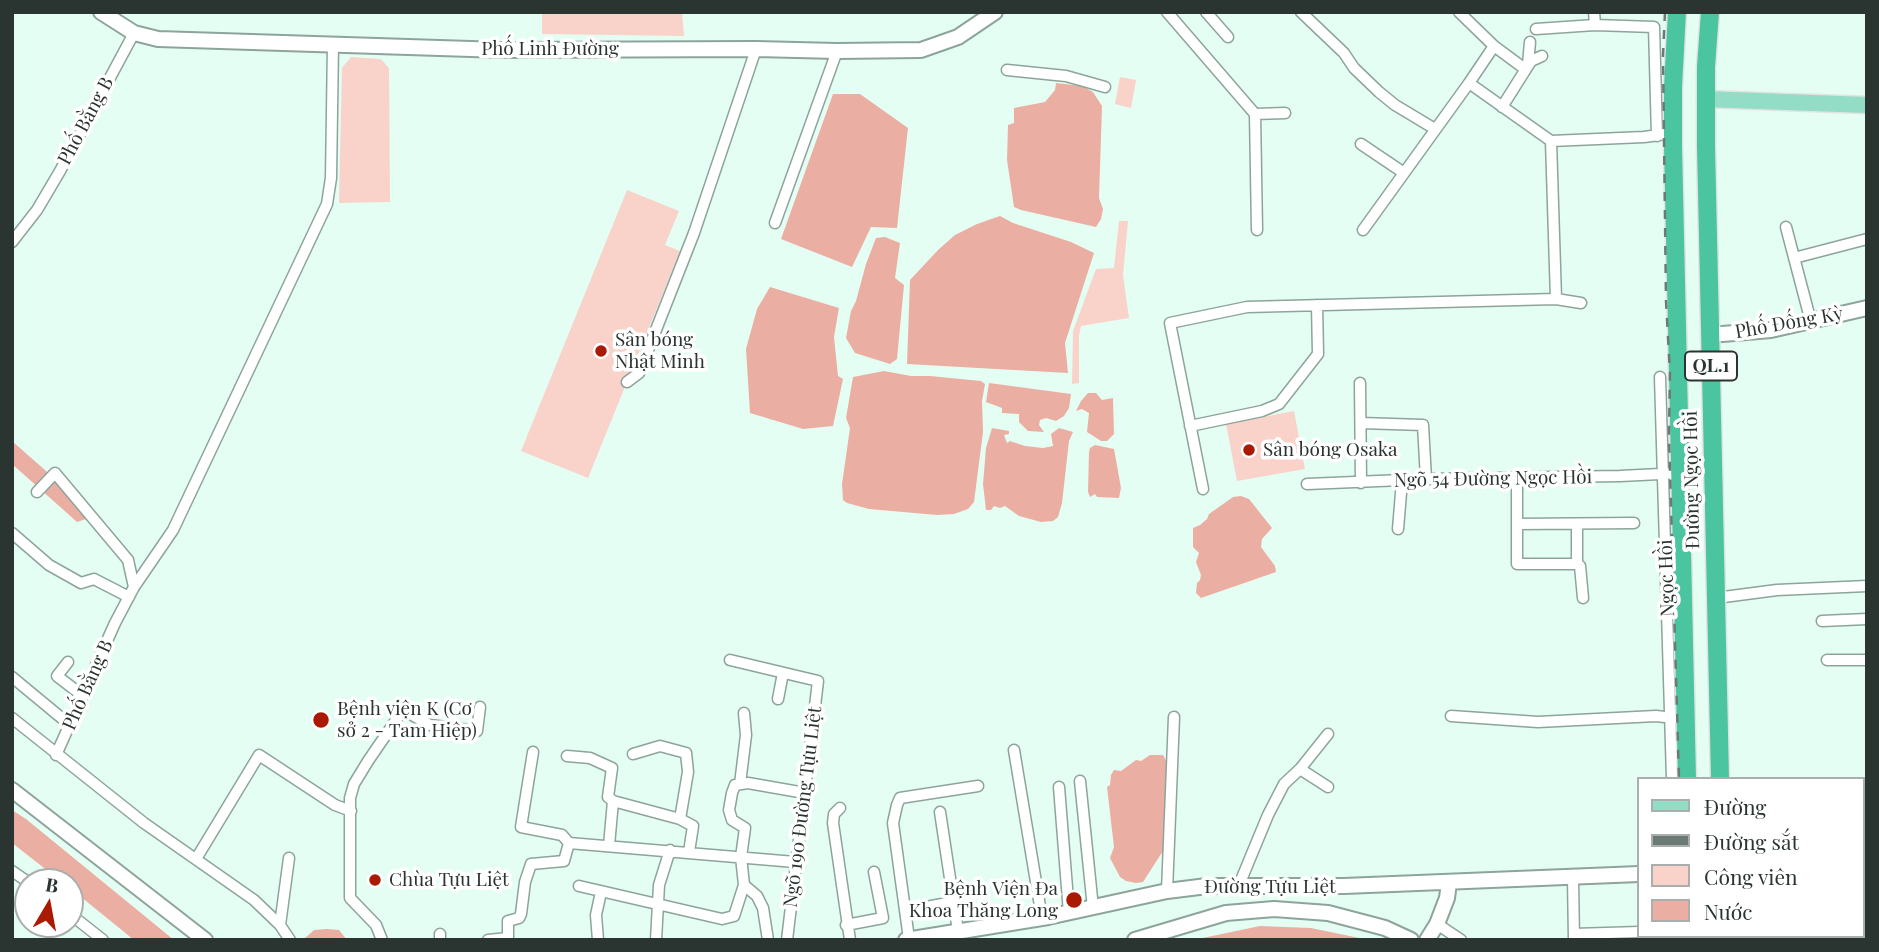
<!DOCTYPE html>
<html>
<head>
<meta charset="utf-8">
<style>
  body { margin:0 }
  #map { position:relative; width:1879px; height:952px; overflow:hidden; background:#e5fef3; font-family:"Playfair Display",serif }
  canvas { display:block }
  .frame { position:absolute; inset:0; border:14px solid #2a3430; pointer-events:none }
  .legend { position:absolute; left:1637px; top:777px; width:228px; height:161px; box-sizing:border-box; background:#fff; border:2px solid #aaaeac; margin:0; padding:9px 12px; list-style:none; font-size:21px; color:#2a3430 }
  .legend li { display:flex; align-items:center; gap:14px; height:35px }
  .legend b { width:35px; border:2px solid #aaaeac }
  .north { position:absolute; left:14px; top:868px; width:70px; height:70px; box-sizing:border-box; background:#fff; border:2px solid #aaaeac; border-radius:50%; rotate:10deg; font-size:19px; font-weight:700; line-height:28px; text-align:center; color:#2a3430 }
  .north::after { content:''; display:block; margin:auto; width:24px; height:32px; background:#aa1a03; clip-path:polygon(50% 0,100% 100%,50% 72%,0 100%) }
</style>
</head>
<body>
<div id="map">
<canvas width="1879" height="952"></canvas>
<div class="frame"></div>
<ul class="legend">
<li><b style="height:9px;background:#93dcc5"></b>Đường</li>
<li><b style="height:9px;background:#6b7a74"></b>Đường sắt</li>
<li><b style="height:19px;background:#f9d2ca"></b>Công viên</li>
<li><b style="height:19px;background:#ebaea2"></b>Nước</li>
</ul>
<div class="north">B</div>
</div>
<script>
const context = document.querySelector('canvas').getContext('2d');
context.lineJoin = 'round';
function fillPath(path, color) {
  context.fillStyle = color;
  context.fill(path, 'evenodd');
}
function poly(rows) {
  const path = new Path2D();
  for (const r of rows) {
    path.moveTo(r[0], r[1]);
    for (let i = 2; i < r.length; i += 2) path.lineTo(r[i], r[i + 1]);
  }
  return path;
}
function trace(path, color, width, dash) {
  context.strokeStyle = color;
  context.lineWidth = width;
  context.lineCap = dash ? 'butt' : 'round';
  context.setLineDash(dash || []);
  context.stroke(path);
}
function label(font, color, halo, rows, align = 'center') {
  context.font = font + ' "Playfair Display",serif';
  context.lineWidth = 7;
  context.setLineDash([]);
  context.textBaseline = 'middle';
  context.strokeStyle = halo;
  context.fillStyle = color;
  for (const [text, x, y, turn = 0] of rows) {
    context.save();
    context.translate(x, y);
    context.rotate((+turn || 0) * Math.PI / 180);
    context.textAlign = isNaN(turn) ? turn : align;
    if (halo) context.strokeText(text, 0, 0);
    context.fillText(text, 0, 0);
    context.restore();
  }
}
fillPath(poly([
  [542,12,682,12,684,36,542,34],
  [351,57,381,59,389,68,390,202,339,203,342,68],
  [1120,77,1136,80,1131,108,1115,104],
  [627,190,679,211,665,245,680,251,588,478,521,451],
  [1119,221,1128,221,1123,275,1129,318,1081,326,1079,335,1079,383,1072,384,1073,331,1096,269,1114,268],
  [1294,411,1305,469,1237,481,1226,424]
]), '#f9d2ca');
fillPath(poly([
  [1056,83,1082,86,1093,92,1102,106,1099,198,1103,209,1101,219,1096,227,1021,210,1014,207,1007,160,1008,125,1014,123,1014,108,1045,102,1055,90],
  [833,94,860,94,908,128,897,228,871,227,852,267,781,239],
  [1000,216,1013,223,1071,242,1094,253,1065,343,1068,373,907,364,910,280,938,250,955,235,977,224],
  [885,237,900,243,895,278,904,285,897,359,890,364,855,353,846,338,851,311,856,301,866,264,876,238],
  [770,287,839,308,834,337,838,376,843,379,833,426,803,429,750,413,746,349,757,309],
  [884,371,911,376,930,376,981,381,985,384,982,401,983,432,974,502,968,509,954,514,937,515,869,509,847,503,843,500,842,484,850,428,846,418,853,377],
  [989,383,1071,394,1069,408,1064,416,1056,421,1046,418,1040,420,1039,425,1044,432,1028,431,1019,422,1019,414,1002,413,1002,408,986,402],
  [1088,393,1096,393,1102,400,1113,398,1114,434,1107,441,1101,441,1087,432,1089,413,1082,409,1076,411,1081,401],
  [992,428,1009,431,1009,434,1004,435,1007,443,1010,441,1025,446,1043,448,1053,446,1051,434,1059,428,1073,432,1069,441,1062,503,1058,517,1053,521,1041,522,1019,516,1005,506,1000,508,994,506,991,510,986,510,983,484,986,448],
  [12,441,46,471,86,519,77,522,12,464],
  [1095,445,1114,449,1121,488,1119,498,1097,497,1095,494,1090,497,1088,492,1089,452,1090,448],
  [1241,496,1249,499,1272,528,1262,539,1261,547,1275,566,1276,572,1201,598,1196,593,1197,583,1200,580,1201,575,1196,562,1199,553,1193,547,1193,528,1200,525,1207,519,1209,514,1233,497],
  [1150,755,1163,755,1168,764,1168,821,1163,851,1143,882,1136,883,1126,881,1120,877,1110,858,1114,847,1107,787,1110,785,1111,775,1114,770,1121,771,1136,760,1141,761],
  [12,810,26,819,174,940,134,940,70,888,70,882,62,882,12,843],
  [1260,926,1311,928,1369,940,1193,940],
  [327,929,339,930,347,940,303,940,314,930]
]), '#ebaea2');
const street = poly([
  [1167,12,1255,114,1257,230],
  [1206,12,1228,37],
  [1301,12,1344,53,1354,68,1379,92,1395,105,1435,129],
  [1459,12,1494,46,1525,69],
  [1594,12,1595,25,1654,27,1657,136],
  [1536,29,1595,25],
  [1494,46,1469,83,1551,141,1644,137,1673,133],
  [1528,64,1530,42],
  [1007,70,1066,76,1105,87],
  [1502,107,1531,61,1542,56],
  [1255,114,1285,113],
  [1551,141,1556,299],
  [1361,144,1404,173],
  [775,223,837,51],
  [1786,227,1811,322],
  [1363,230,1469,83],
  [12,242,37,210,60,171,134,33],
  [1794,258,1867,239],
  [1660,377,1672,779],
  [627,382,639,373,694,233,756,49],
  [1360,383,1361,483],
  [1361,423,1423,425,1426,479],
  [1190,426,1262,411,1279,404,1318,354,1317,305],
  [1517,478,1517,564,1577,564],
  [1307,484,1426,479,1620,476,1680,473],
  [1203,489,1170,323,1247,307,1556,299,1581,303],
  [37,492,55,473,128,560,134,587],
  [1517,524,1634,523],
  [1577,524,1577,564,1580,566,1583,598],
  [1398,529,1402,481],
  [12,533,49,565,81,583,94,579,129,597],
  [1716,598,1777,590,1867,586],
  [1822,621,1867,619],
  [730,660,818,681,787,940],
  [1827,660,1867,660],
  [68,662,57,676,83,696],
  [12,677,70,725],
  [778,699,783,673],
  [402,705,403,710,430,725,477,731,480,707],
  [1451,716,1538,722,1656,716,1674,718],
  [12,718,144,823,254,900,280,925,290,940],
  [1014,750,1042,918],
  [533,752,521,827,562,835,569,843,795,862],
  [633,754,660,746,686,753,688,772,680,819],
  [56,755,115,623,134,587,173,530,327,204,331,178,333,44],
  [567,756,590,758,612,768,608,797,613,801,609,846],
  [1300,769,1328,787],
  [1080,781,1093,908],
  [740,784,746,735,744,713],
  [1059,787,1069,913],
  [613,801,680,819,693,826,689,852],
  [840,808,834,814,833,823,850,940],
  [940,812,958,931],
  [196,859,259,755,335,805,351,811],
  [12,871,28,882],
  [1863,875,1867,875],
  [1573,878,1574,940],
  [1239,885,1268,815,1284,784,1300,769,1328,734],
  [579,886,722,919,734,916,744,885],
  [1167,891,1174,717],
  [905,911,953,902],
  [70,914,103,940],
  [1437,924,1461,940],
  [280,925,289,858],
  [846,925,883,918,874,872],
  [440,934,440,940],
  [1574,934,1639,932],
  [1650,936,1650,940],
  [1805,936,1808,940],
  [909,939,893,823,897,805,900,798,978,786],
  [382,940,376,925,350,898,350,798,354,784,368,761,403,710],
  [488,940,508,938,508,921,519,918,521,914,525,882,531,864,564,861,569,843],
  [598,940,596,915,601,892],
  [656,940,659,885,670,850],
  [768,940,763,908,757,896,744,885,741,857,745,828,732,820,729,810,732,793,735,785,748,783,805,793],
  [1674,940,1674,936]
]);
const secondary = poly([
  [101,12,134,33,158,39,502,50,756,49,837,51,921,50,958,37,995,12],
  [1710,335,1771,330,1867,308],
  [12,790,205,940],
  [906,940,1048,917,1167,891,1207,886,1344,886,1639,874],
  [1135,940,1226,913,1274,909,1328,913,1385,928,1411,940],
  [1427,940,1437,924,1447,898,1449,883]
]);
const primary = poly([
  [1705,99,1867,105]
]);
const highway = poly([
  [1677,12,1673,87,1673,146,1687,779],
  [1710,12,1706,67,1706,146,1720,779],
  [1692,936,1692,940],
  [1725,936,1725,940]
]);
trace(street, '#8da49b', 13);
trace(secondary, '#8da49b', 18);
trace(primary, '#e1e3e2', 19);
trace(highway, '#e1e3e2', 21);
trace(street, '#fff', 10);
trace(secondary, '#fff', 14);
trace(primary, '#93dcc5', 16);
trace(highway, '#4bc59f', 18);
trace(poly([
  [1665,12,1663,55,1666,301,1670,373,1669,436,1679,779],
  [1683,936,1683,940]
]), '#6b7a74', 2.5, [9, 9]);
for (const [x, y, r, color] of [
  [601,351,7,"#aa1a03"],
  [1249,450,7,"#aa1a03"],
  [321,720,9,"#aa1a03"],
  [375,880,7,"#aa1a03"],
  [1074,900,9,"#aa1a03"]
]) {
  const dot = new Path2D();
  dot.arc(x, y, r, 0, 2 * Math.PI);
  context.fillStyle = color;
  context.fill(dot);
  trace(dot, '#fff', 2.5);
}
for (const [x, y, w] of [
  [1711,366,52]
]) {
  const box = new Path2D();
  box.roundRect(x - w / 2, y - 14.5, w, 29, 5);
  context.fillStyle = '#fff';
  context.fill(box);
  trace(box, '#2a3430', 2);
}
label('bold 18px', '#2a3430', null, [
  ["QL.1",1711,366]
]);
label('19px', '#2a3430', '#fff', [
  ["Phố Linh Đường",550,49],
  ["Phố Bằng B",86,121,-62],
  ["Phố Đống Kỳ",1789,323,-10],
  ["Ngõ 54 Đường Ngọc Hồi",1493,479,-1],
  ["Đường Ngọc Hồi",1692,480,-91],
  ["Ngọc Hồi",1667,578,-92],
  ["Phố Bằng B",88,685,-66],
  ["Ngõ 190 Đường Tựu Liệt",803,807,-83],
  ["Đường Tựu Liệt",1270,887]
]);
label('19px', '#2a3430', '#fff', [
  ["Sân bóng",615,340],
  ["Nhật Minh",615,362],
  ["Sân bóng Osaka",1263,450],
  ["Bệnh viện K (Cơ",337,709],
  ["sở 2 - Tam Hiệp)",337,731],
  ["Chùa Tựu Liệt",389,880],
  ["Bệnh Viện Đa",1058,889,"right"],
  ["Khoa Thăng Long",1058,911,"right"]
], 'left');
</script>
</body>
</html>
